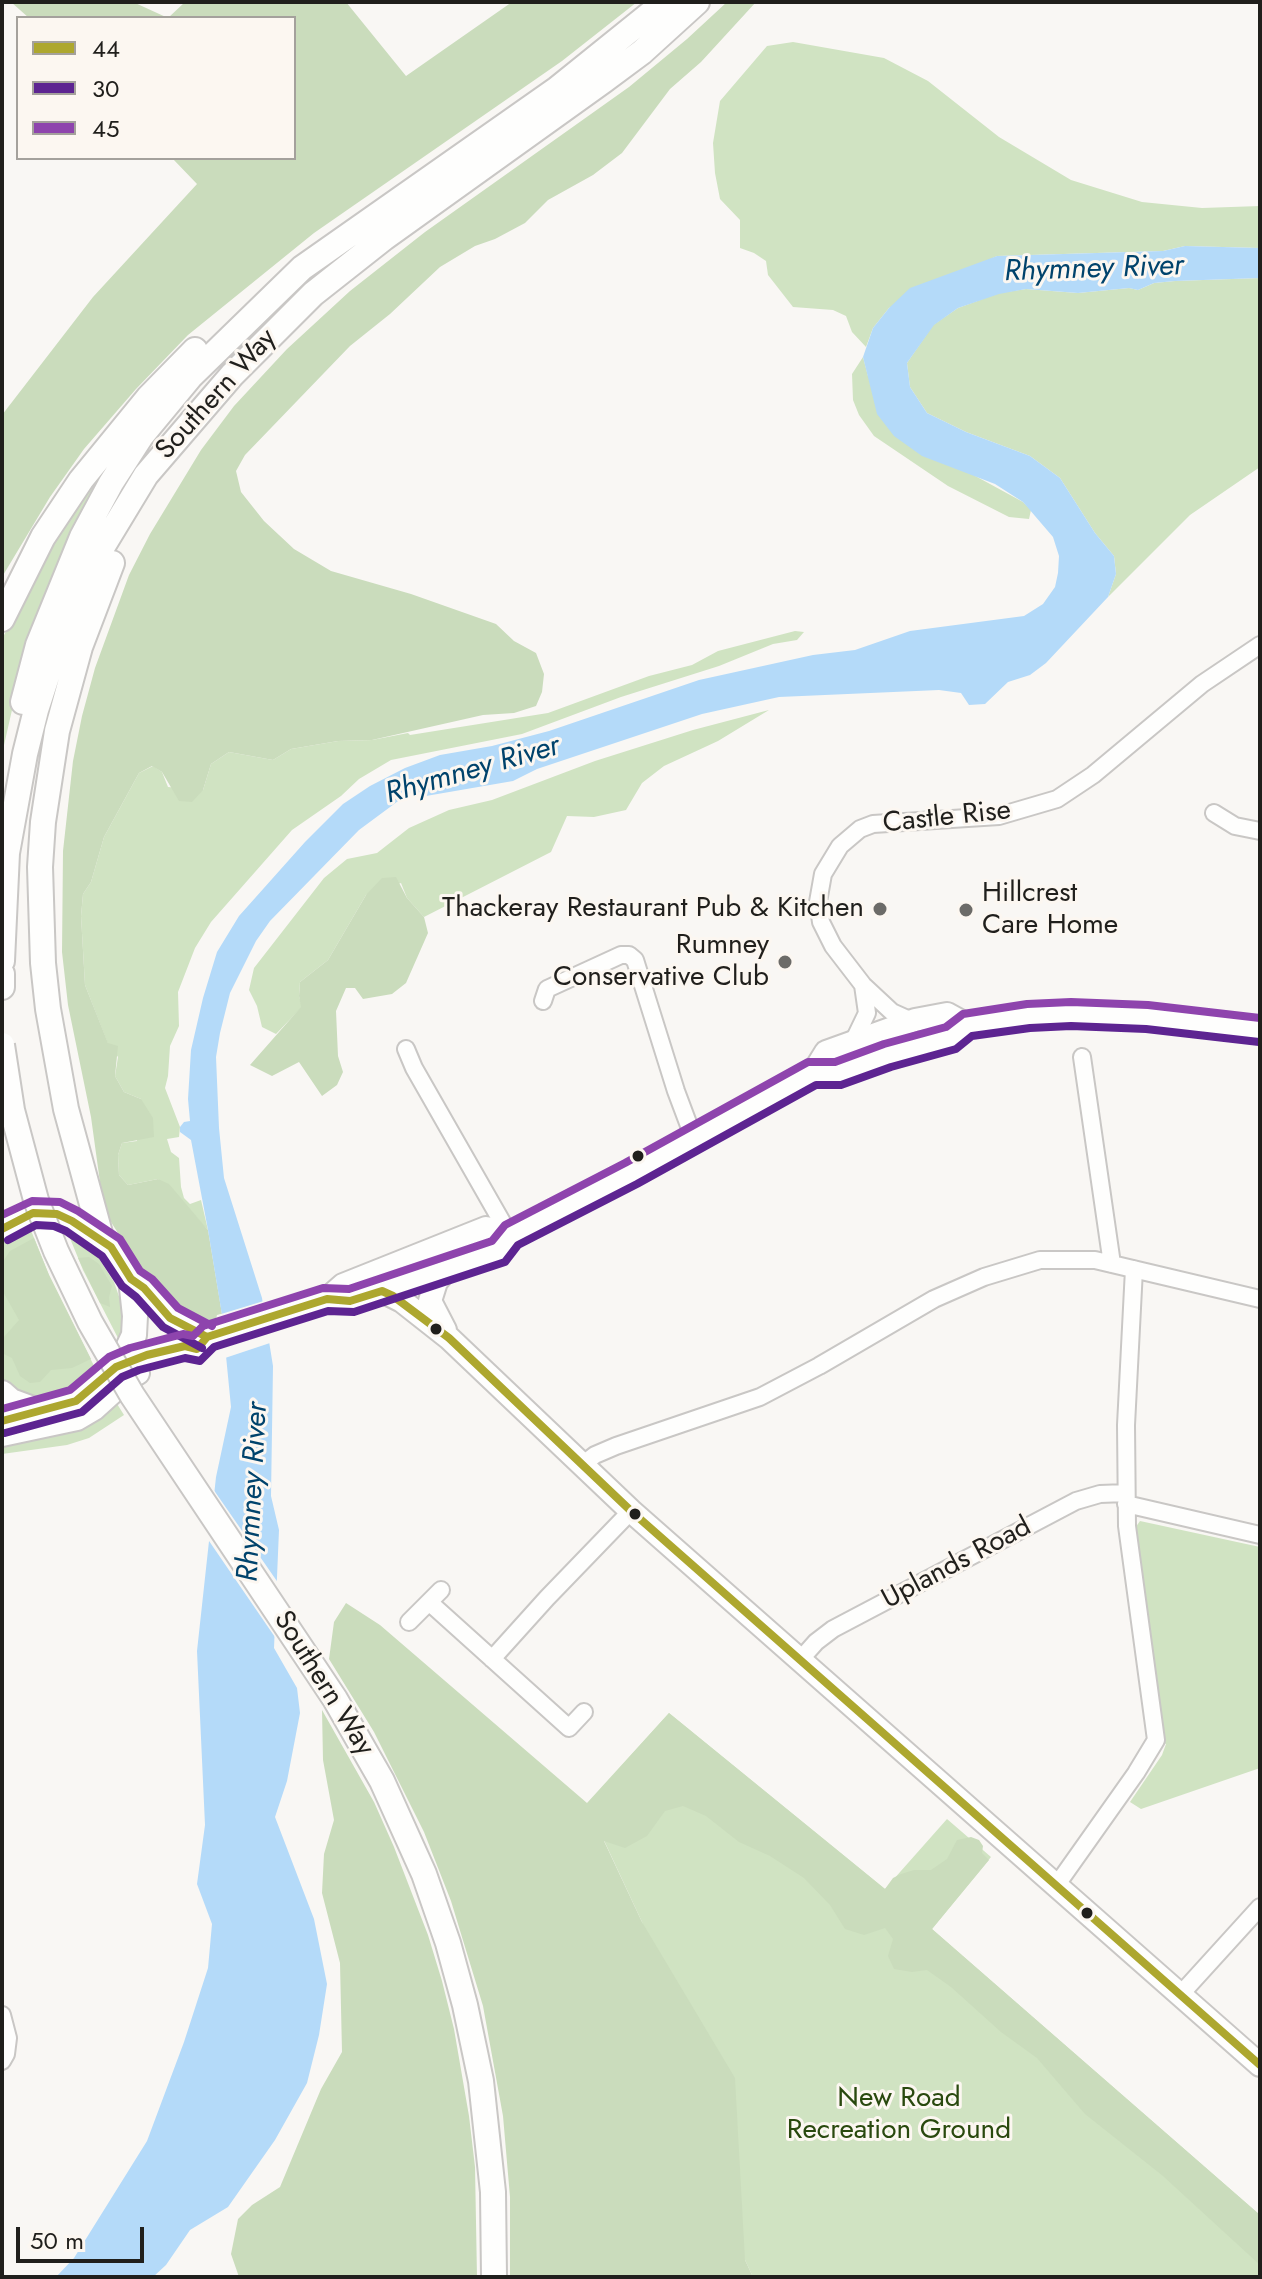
<!DOCTYPE html>
<html>
<head>
<meta charset="utf-8">
<style>
  body { margin:0 }
  #map { position:relative; width:1262px; height:2279px; overflow:hidden; background:#f9f7f4; font-family:Jost,sans-serif }
  canvas { display:block }
  .frame { position:absolute; inset:0; border:4px solid #201f1c; pointer-events:none }
  .legend { position:absolute; left:16px; top:16px; width:280px; height:144px; box-sizing:border-box; background:#fcf7f1; border:2px solid #a4a19c; margin:0; padding:10px 14px; list-style:none; font-size:24px; color:#201f1c }
  .legend li { display:flex; align-items:center; gap:16px; height:40px }
  .legend b { width:40px; border:2px solid #a4a19c }
  .scale { position:absolute; left:16px; top:2227px; width:128px; height:36px; box-sizing:border-box; border:4px solid #201f1c; border-top:0; padding-left:10px; font-size:24px; line-height:28px; white-space:nowrap; color:#201f1c; -webkit-text-stroke:6px #fcf7f1; paint-order:stroke }
</style>
</head>
<body>
<div id="map">
<canvas width="1262" height="2279"></canvas>
<div class="frame"></div>
<ul class="legend">
<li><b style="height:10px;background:#ada72f"></b>44</li>
<li><b style="height:10px;background:#5d2491"></b>30</li>
<li><b style="height:10px;background:#8e44ad"></b>45</li>
</ul>
<div class="scale">50 m</div>
</div>
<script>
const context = document.querySelector('canvas').getContext('2d');
context.lineJoin = 'round';
function fillPath(path, color) {
  context.fillStyle = color;
  context.fill(path, 'evenodd');
}
function poly(rows) {
  const path = new Path2D();
  for (const r of rows) {
    path.moveTo(r[0], r[1]);
    for (let i = 2; i < r.length; i += 2) path.lineTo(r[i], r[i + 1]);
  }
  return path;
}
function trace(path, color, width, dash) {
  context.strokeStyle = color;
  context.lineWidth = width;
  context.lineCap = dash ? 'butt' : 'round';
  context.setLineDash(dash || []);
  context.stroke(path);
}
function label(font, color, halo, rows, align = 'center') {
  context.font = font + ' Jost,sans-serif';
  context.lineWidth = 6;
  context.setLineDash([]);
  context.textBaseline = 'middle';
  context.strokeStyle = halo;
  context.fillStyle = color;
  for (const [text, x, y, turn = 0] of rows) {
    context.save();
    context.translate(x, y);
    context.rotate((+turn || 0) * Math.PI / 180);
    context.textAlign = isNaN(turn) ? turn : align;
    if (halo) context.strokeText(text, 0, 0);
    context.fillText(text, 0, 0);
    context.restore();
  }
}
fillPath(poly([
  [793,42,884,58,928,81,999,137,1071,180,1142,202,1202,208,1260,206,1260,248,1185,246,1163,251,997,256,889,308,873,328,866,347,852,332,846,316,833,310,793,307,768,275,766,261,754,253,740,248,740,220,720,199,715,173,713,143,720,101,767,46],
  [1260,278,1260,467,1190,515,1108,597,1116,574,1114,556,1095,533,1060,478,1030,456,966,432,927,413,910,387,907,363,933,325,958,308,999,293,1026,289,1078,293,1129,288,1138,290,1154,283,1175,281],
  [863,357,868,376,968,472,1023,502,1031,510,1029,519,1009,517,948,486,874,436,859,415,853,400,852,374],
  [102,472,106,476,17,688,2,754,2,639,50,547],
  [795,631,804,632,797,640,773,644,719,666,621,697,522,734,391,760,359,779,341,796,292,830,211,922,195,948,178,992,179,1026,170,1046,168,1076,165,1088,180,1127,179,1137,167,1139,171,1152,179,1158,181,1187,184,1198,190,1204,201,1200,208,1230,158,1179,128,1185,119,1175,118,1155,122,1143,137,1141,141,1099,124,1092,115,1076,118,1057,108,1044,85,985,81,916,83,894,91,882,104,837,139,773,153,766,162,772,168,787,203,790,211,764,229,752,273,760,291,749,338,741,372,740,408,733,410,735,548,713,649,676,692,665,718,651],
  [769,710,718,741,664,766,642,783,626,810,594,817,567,816,551,852,424,917,407,898,401,883,366,895,328,960,300,982,299,996,302,1007,276,1034,262,1027,257,1006,249,990,254,968,324,878,347,859,377,853,409,828,449,810,492,800,595,761,693,730],
  [30,1228,49,1275,97,1372,75,1391,44,1399,24,1395,2,1379,2,1244,10,1237],
  [67,1231,94,1251,114,1282,123,1308,120,1342,83,1270],
  [114,1399,124,1415,89,1438,67,1445,2,1454,2,1440],
  [1140,1521,1260,1547,1260,1768,1141,1809,1130,1802,1162,1755,1166,1744,1161,1742,1161,1716,1135,1528],
  [669,1713,885,1889,947,1819,991,1857,932,1929,1260,2215,1260,2277,753,2277,745,2260,642,1922,587,1804]
]), '#d0e3c2');
fillPath(poly([
  [11,2,133,2,168,18,185,2,346,2,406,76,512,2,637,2,562,61,314,233,188,335,136,389,84,449,50,497,2,577,2,415,93,297,197,184,172,158,294,158,294,18,29,18],
  [727,2,756,2,701,62,670,89,622,153,593,175,548,200,525,223,495,239,475,246,440,267,390,314,350,346,245,455,236,471,241,492,264,521,294,549,331,571,411,594,496,624,514,641,536,653,544,674,542,692,536,706,514,713,483,715,372,740,338,741,291,749,273,760,229,752,211,764,203,790,192,802,179,801,162,772,152,766,139,773,104,837,91,882,83,894,81,916,85,985,108,1043,118,1046,115,1076,124,1092,141,1099,153,1118,154,1137,122,1143,118,1155,119,1175,128,1185,158,1179,169,1184,208,1230,222,1314,217,1315,215,1323,201,1324,191,1321,157,1295,111,1222,103,1204,91,1117,68,1005,62,952,63,851,73,761,82,716,95,668,129,575,150,534,201,450,234,406,287,349,350,291,425,232,629,87,687,39],
  [396,877,407,898,424,917,428,933,406,983,392,994,363,999,355,988,346,988,336,1011,338,1056,343,1072,337,1085,322,1096,299,1062,272,1076,250,1065,301,1007,299,996,300,982,328,960,366,895,382,878],
  [34,1238,49,1275,91,1359,72,1368,51,1370,40,1382,30,1383,20,1376,12,1358,4,1354,2,1348,4,1337,19,1320,2,1290,2,1263,10,1251],
  [89,1257,99,1264,112,1286,109,1297,110,1307,100,1303,78,1258],
  [346,1603,380,1625,587,1803,669,1713,885,1889,893,1878,901,1874,914,1870,931,1870,947,1859,957,1840,971,1837,979,1840,983,1846,982,1853,989,1860,932,1929,1260,2215,1260,2265,1163,2176,1085,2114,1037,2058,1001,2032,951,1987,927,1970,912,1972,894,1969,888,1956,893,1939,885,1928,864,1935,845,1929,830,1905,804,1878,770,1856,739,1842,706,1816,683,1806,665,1811,647,1836,625,1848,604,1841,642,1922,735,2078,745,2260,753,2277,510,2277,510,2197,503,2116,483,2006,451,1901,424,1832,374,1732,329,1659,334,1622],
  [322,1710,374,1802,394,1847,428,1935,442,1981,454,2029,469,2116,475,2167,477,2277,239,2277,231,2254,238,2219,252,2205,280,2187,321,2089,342,2052,340,1963,322,1893,324,1854,334,1820,323,1760]
]), '#cadcbc');
fillPath(poly([
  [1185,246,1260,248,1260,278,1175,281,1154,283,1138,290,1129,288,1078,293,1026,289,999,294,958,308,934,325,907,363,910,387,927,413,966,432,1030,456,1060,478,1095,533,1114,556,1116,574,1108,597,1046,663,1030,675,1008,682,985,704,969,705,961,693,939,690,779,697,702,714,537,769,513,781,426,796,409,793,359,830,270,921,256,941,230,993,220,1033,216,1057,219,1128,224,1178,262,1298,273,1366,271,1496,279,1530,274,1648,297,1688,300,1713,287,1781,275,1817,314,1919,327,1984,319,2035,307,2083,275,2140,228,2207,190,2230,166,2265,153,2277,56,2277,74,2258,147,2141,184,2042,208,1968,212,1924,197,1884,205,1825,197,1651,216,1477,231,1407,222,1315,208,1230,191,1140,180,1132,180,1127,184,1122,190,1121,188,1099,191,1050,203,998,217,952,239,916,305,842,343,804,370,786,405,768,440,755,492,746,549,731,699,680,813,655,855,650,910,631,1024,616,1043,604,1055,587,1058,573,1059,556,1053,537,1023,502,995,484,922,456,894,436,877,414,863,357,873,328,889,308,910,288,997,256,1163,251]
]), '#b4daf9');
fillPath(poly([
  [267,1300,273,1342,222,1359,218,1315],
  [211,1486,281,1587,279,1643,207,1538]
]), '#f9f7f4');
const street = poly([
  [1214,813,1235,826,1260,831],
  [543,1001,547,989,621,955,629,955,635,960,676,1091,694,1139],
  [912,1021,892,1012,863,985,833,946,821,922,818,902,823,874,840,846,860,829,873,824,999,816,1057,799,1093,775,1202,684,1260,645],
  [854,1040,867,1013,863,985],
  [406,1049,414,1068,510,1236],
  [1082,1057,1112,1264],
  [582,1465,595,1455,616,1446,760,1397,819,1366,934,1299,984,1277,1040,1260,1095,1260,1260,1299],
  [1126,1504,1260,1535],
  [429,1602,569,1728,584,1712],
  [409,1622,441,1590],
  [492,1659,547,1598,631,1511],
  [800,1660,816,1642,833,1629,1076,1501,1100,1494,1126,1493],
  [1056,1886,1136,1773,1156,1740,1127,1526,1126,1425,1134,1269],
  [1180,1995,1260,1907],
  [2,2015,8,2038,6,2054,2,2061]
]);
const secondary = poly([
  [813,1073,826,1052,915,1020,947,1014,967,1025],
  [131,1279,144,1288,170,1318,207,1337],
  [382,1291,402,1301,449,1338,631,1511,1260,2065],
  [327,1299,343,1285,486,1228,510,1236],
  [445,1330,430,1301,436,1282,446,1270],
  [116,1367,147,1355,185,1346,197,1349,207,1337,327,1299,350,1301,500,1251,510,1236,631,1174,813,1073,837,1074,887,1056,952,1038,967,1025,1029,1016,1071,1014,1147,1017,1260,1030],
  [2,1435,77,1419,94,1409,126,1380,138,1373]
]);
const primary = poly([
  [2,619,43,537,81,480,148,398,195,350],
  [23,702,38,645,82,537,111,483,142,435,190,377,302,268,557,89,665,2],
  [2,961,7,853,25,754,36,710,53,658,80,593,103,546,146,475,232,375,313,294,384,238,603,81,642,52,697,2],
  [2,974,2,987],
  [2,1229,33,1213,57,1214,101,1237,111,1247,131,1279,135,1316,134,1335,126,1352,116,1367,90,1391,67,1405,2,1421],
  [101,1237,66,1109,48,1009,43,963,40,867,43,822,57,731,80,647,112,563],
  [2,1393,11,1401,38,1411]
]);
trace(street, '#c9c7c5', 20);
trace(secondary, '#c9c7c5', 26);
trace(primary, '#c9c7c5', 28);
trace(street, '#fefefd', 16);
trace(secondary, '#fefefd', 22);
trace(primary, '#fefefd', 24);
const primaryBridge = poly([
  [2,1045,12,1110,36,1200,56,1251,90,1322,132,1395,335,1699,382,1781,424,1874,448,1943,465,2005,481,2081,493,2192,494,2277]
]);
trace(primaryBridge, '#c9c7c5', 28, []);
trace(primaryBridge, '#fefefd', 24);
trace(poly([
  [2,1229,33,1213,57,1214,72,1221,111,1247,131,1279,144,1288,170,1318,207,1337],
  [2,1421,76,1401,116,1367,147,1355,185,1346,197,1349,207,1337,327,1299,350,1301,382,1291,393,1296,449,1338,631,1511,1260,2065]
]), '#ada72f', 8);
trace(poly([
  [8,1240,36,1225,54,1226,66,1231,102,1256,122,1286,136,1297,163,1327,202,1348],
  [5,1433,82,1412,122,1377,139,1370,185,1358,200,1361,214,1347,328,1311,354,1312,505,1262,518,1245,637,1184,816,1085,841,1085,891,1067,956,1049,972,1036,1030,1028,1071,1026,1146,1029,1259,1042]
]), '#5d2491', 8);
trace(poly([
  [2,1215,32,1201,60,1202,78,1211,120,1239,140,1271,152,1279,178,1308,212,1326],
  [2,1409,70,1390,109,1357,130,1348,183,1334,193,1336,203,1326,323,1288,349,1289,492,1241,505,1225,625,1163,808,1062,835,1062,884,1044,946,1027,963,1014,1027,1004,1071,1002,1148,1005,1260,1018]
]), '#8e44ad', 8);
for (const [x, y, r, color] of [
  [880,909,8,"#6c6b68"],
  [966,910,8,"#6c6b68"],
  [785,962,8,"#6c6b68"],
  [638,1156,7,"#201f1c"],
  [436,1329,7,"#201f1c"],
  [635,1514,7,"#201f1c"],
  [1087,1913,7,"#201f1c"]
]) {
  const dot = new Path2D();
  dot.arc(x, y, r, 0, 2 * Math.PI);
  context.fillStyle = color;
  context.fill(dot);
  trace(dot, '#fcf7f1', 3);
}
label('28px', '#201f1c', '#fcf7f1', [
  ["Southern Way",217,395,-48],
  ["Castle Rise",947,818,-6],
  ["Uplands Road",957,1564,-28],
  ["Southern Way",323,1684,58]
]);
label('28px', '#201f1c', '#fcf7f1', [
  ["Hillcrest",982,894,"left"],
  ["Care Home",982,926,"left"],
  ["Thackeray Restaurant Pub & Kitchen",864,909],
  ["Rumney",769,946],
  ["Conservative Club",769,978]
], 'right');
label('28px', '#29490e', '#fcf7f1', [
  ["New Road",899,2099],
  ["Recreation Ground",899,2131]
]);
label('italic 30px', '#00436c', '#fcf7f1', [
  ["Rhymney River",1094,270,-2],
  ["Rhymney River",473,771,-16],
  ["Rhymney River",254,1492,-87]
]);
</script>
</body>
</html>
